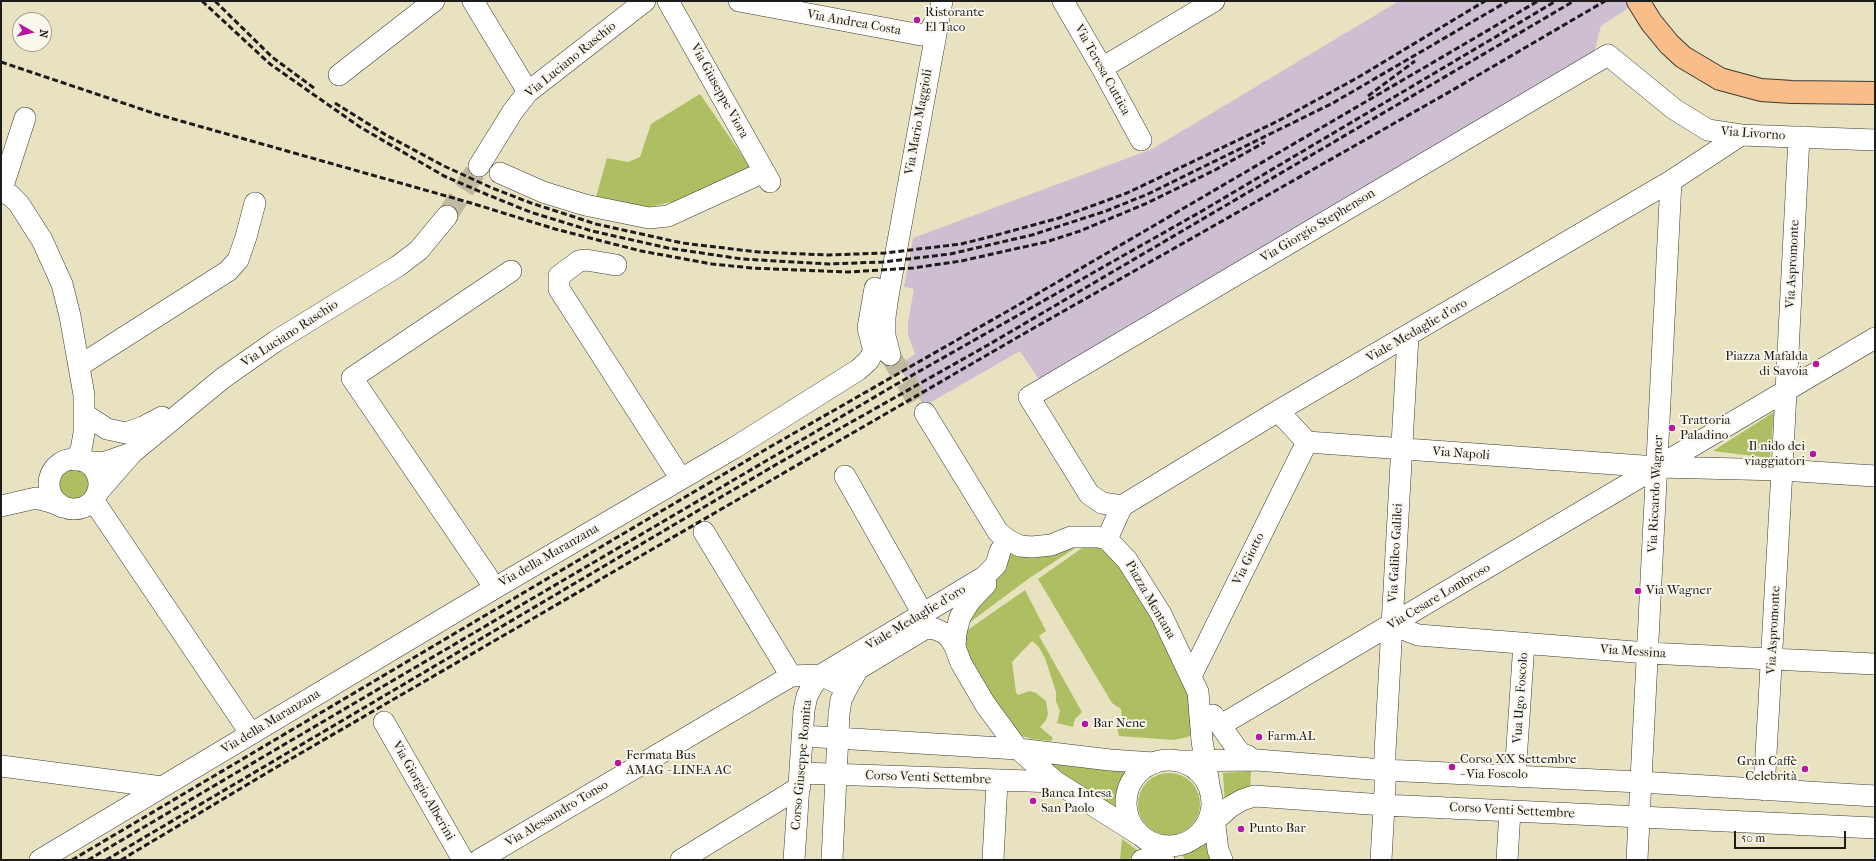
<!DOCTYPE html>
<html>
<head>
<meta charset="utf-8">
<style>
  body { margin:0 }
  #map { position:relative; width:1876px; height:861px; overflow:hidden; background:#e8e2c0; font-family:"IM FELL French Canon",serif }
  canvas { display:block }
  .frame { position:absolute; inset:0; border:2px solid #1c1c1c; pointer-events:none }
  .north { position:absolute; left:12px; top:12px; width:40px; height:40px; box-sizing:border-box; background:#fbf7ec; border:1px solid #a29f99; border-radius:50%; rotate:98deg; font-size:11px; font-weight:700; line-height:16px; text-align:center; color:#1c1c1c }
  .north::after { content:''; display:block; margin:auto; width:14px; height:18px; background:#b5179e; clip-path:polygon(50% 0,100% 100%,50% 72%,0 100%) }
  .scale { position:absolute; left:1734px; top:831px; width:112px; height:18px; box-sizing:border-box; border:2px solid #1c1c1c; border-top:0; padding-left:5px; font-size:12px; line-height:14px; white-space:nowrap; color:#1c1c1c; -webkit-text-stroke:3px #fbf7ec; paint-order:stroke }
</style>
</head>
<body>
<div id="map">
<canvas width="1876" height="861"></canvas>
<div class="frame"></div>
<div class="north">N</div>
<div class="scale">50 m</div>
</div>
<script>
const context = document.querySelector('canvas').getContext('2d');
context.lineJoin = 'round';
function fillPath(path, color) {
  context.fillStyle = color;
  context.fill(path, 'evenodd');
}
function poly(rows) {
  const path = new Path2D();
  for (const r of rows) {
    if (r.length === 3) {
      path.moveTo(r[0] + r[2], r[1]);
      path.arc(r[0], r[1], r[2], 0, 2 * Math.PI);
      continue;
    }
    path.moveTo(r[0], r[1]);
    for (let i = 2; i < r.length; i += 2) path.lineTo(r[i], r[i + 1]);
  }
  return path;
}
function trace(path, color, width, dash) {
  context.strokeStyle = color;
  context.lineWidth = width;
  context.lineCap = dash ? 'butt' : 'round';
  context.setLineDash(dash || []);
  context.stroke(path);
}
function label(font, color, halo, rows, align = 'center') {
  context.font = font + ' "IM FELL French Canon",serif';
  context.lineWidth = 3.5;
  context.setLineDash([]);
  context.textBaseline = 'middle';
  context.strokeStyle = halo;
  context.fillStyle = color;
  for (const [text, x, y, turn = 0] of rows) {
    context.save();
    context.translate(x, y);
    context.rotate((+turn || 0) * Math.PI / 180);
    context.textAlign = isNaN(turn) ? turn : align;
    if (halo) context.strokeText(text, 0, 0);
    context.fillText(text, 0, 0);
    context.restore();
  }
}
fillPath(poly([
  [1399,1,1639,1,1601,26,1594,53,1042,384,1020,351,924,406,898,366,915,354,908,335,908,322,914,289,904,287,913,238,1152,149]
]), '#cebed2');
fillPath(poly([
  [700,94,750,167,689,198,645,208,596,197,607,158,628,162,640,157,651,124],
  [1774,412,1770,458,1713,451],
  [73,484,17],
  [1092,537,1028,579,957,632,1008,540],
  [1095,539,1106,542,1196,693,1194,733,1188,737,1174,740,1119,736,1117,727,1122,718,1121,709,1112,703,1038,579],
  [1025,590,1046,631,1039,636,1082,712,1075,719,1073,727,1057,723,1060,711,1056,701,1056,692,1045,658,1038,646,1032,641,1012,662,1016,692,1018,695,1030,691,1036,693,1046,701,1048,714,1046,720,1040,727,1053,738,1051,741,1032,739,1015,734,992,703,959,636],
  [1044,760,1130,770,1124,778,1119,789,1117,811,1074,786],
  [1251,771,1250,790,1225,804,1223,773],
  [1169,804,31],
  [1122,839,1141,853,1136,854,1128,860,1120,860],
  [1208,840,1215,860,1185,860,1182,854,1196,849]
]), '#adbf62');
trace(poly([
  [447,216,479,166],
  [890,355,925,413]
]), '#bfba9f', 21, [21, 10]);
const minor = poly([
  [473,1,528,92],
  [668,1,770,182],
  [739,1,921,35,930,32,937,17],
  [1063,1,1102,68,1141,140],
  [1102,68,1214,1],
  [339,75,434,1],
  [479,166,513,111,528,92,645,1],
  [500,173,543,192,585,205,649,218,668,216,764,172],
  [1,192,10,195,19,204,42,240,62,284,70,316,84,395,84,433,81,450,75,460],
  [1,192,25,118],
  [616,265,586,260,579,261,559,276,559,289,681,479],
  [890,355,885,336,885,317,888,296,942,1],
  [79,366,228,271,238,260,246,237,255,203],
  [1278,411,1307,442,1657,467,1782,470,1799,137],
  [925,413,998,532,1008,540,1020,546,1032,547,1051,545,1071,537,1099,537,1107,539,1127,560,1161,614,1198,692,1202,741,1210,791],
  [84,414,107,429,126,433,143,427,162,417],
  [132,453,223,378,276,341,398,266,419,250,447,216],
  [74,484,25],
  [82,461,103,463,132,453,97,493],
  [845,476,923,614,925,627],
  [93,500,251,734],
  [1,506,36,498,51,502,63,507],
  [1122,506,1102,503,1089,494,1029,397,1608,55,1674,109,1708,130,1741,135,1875,140],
  [704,532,791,676],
  [1107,539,1122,506,1278,411,1671,181,1741,135],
  [986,584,970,601,960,617,956,633,955,647,961,663,985,704,1018,749,1056,782,1140,835],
  [495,588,352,378,511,271],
  [1393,625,1418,635,1648,653,1875,664],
  [1191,676,1307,442],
  [1213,715,1237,749,1242,754,1248,756,1250,760],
  [384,722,463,860],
  [1221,725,1875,338],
  [803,736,1018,749,1110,760,1154,763],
  [1169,803,43],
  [1176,761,1257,760,1384,770,1640,782,1875,796],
  [1,766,162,787],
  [801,773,1056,782],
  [1515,776,1524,643],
  [1764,790,1782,470,1875,476],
  [1213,810,1218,850,1222,860],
  [1198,836,1230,807,1242,800,1254,796,1384,805,1875,828],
  [40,860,495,588,734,448,858,370,868,361,874,351,868,328,875,288],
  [479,860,791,676,821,675,847,688],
  [681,860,800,787],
  [794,860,804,710,807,696,813,685,821,675,984,577,996,565,1000,551],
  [832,860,839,714,841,700,847,688,858,669,926,628,935,629,944,633,950,638,955,647],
  [993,860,997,781],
  [1142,860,1152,858,1164,860],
  [1381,860,1385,789,1385,752,1408,336],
  [1507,860,1510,811],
  [1637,860,1671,181]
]);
const major = poly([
  [1638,1,1651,22,1669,44,1683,57,1720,79,1761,90,1792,92,1875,93]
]);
trace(minor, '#3b3a35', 22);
trace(major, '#3b3a35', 24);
trace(minor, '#fff', 21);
trace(major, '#f8bd89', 22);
trace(poly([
  [202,1,270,64,360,127,444,176,488,195,530,212,592,231,668,248,742,259,829,264,883,262,950,254,1032,235,1106,211,1148,194,1333,103,1508,1],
  [215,1,272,57,314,88],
  [1,62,156,114,471,203,555,229,641,251,712,264,752,268,848,272,913,268,961,261,1046,242,1080,231,1145,204,1215,170,1265,142],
  [1368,96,1415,61],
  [335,103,386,135,444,166,492,188,531,203,596,224,682,243,758,252,828,255,885,253,961,244,993,236,1059,218,1127,193,1278,121,1357,78,1485,1],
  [72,860,768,448,1013,308,1538,1],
  [88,860,895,385,1202,211,1556,1],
  [106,860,777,464,988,345,1574,1],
  [121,860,270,771,1018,337,1451,91,1605,1]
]), '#1c1c1c', 3, [6, 3]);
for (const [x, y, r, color] of [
  [917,20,4,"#b5179e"],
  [1816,364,4,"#b5179e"],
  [1672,428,4,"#b5179e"],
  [1813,454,4,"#b5179e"],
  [1638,591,4,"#b5179e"],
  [1085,724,4,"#b5179e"],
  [1259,737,4,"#b5179e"],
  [618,763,4,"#b5179e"],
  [1452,767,4,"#b5179e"],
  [1805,769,4,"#b5179e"],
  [1033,801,4,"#b5179e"],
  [1241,829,4,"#b5179e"]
]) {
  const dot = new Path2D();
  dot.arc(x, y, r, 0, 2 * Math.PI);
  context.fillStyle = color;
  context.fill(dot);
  trace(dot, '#fbf7ec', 1.5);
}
label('13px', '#1c1c1c', '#fbf7ec', [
  ["Ristorante",925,13],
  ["El Taco",925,28],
  ["Piazza Mafalda",1808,357,"right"],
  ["di Savoia",1808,372,"right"],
  ["Trattoria",1680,421],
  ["Paladino",1680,436],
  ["Il nido dei",1805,447,"right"],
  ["viaggiatori",1805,462,"right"],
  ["Via Wagner",1646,591],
  ["Bar Nene",1093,724],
  ["Farm.AL",1267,737],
  ["Fermata Bus",626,756],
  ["AMAG - LINEA AC",626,771],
  ["Corso XX Settembre",1460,760],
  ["- Via Foscolo",1460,775],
  ["Gran Caffè",1797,762,"right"],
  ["Celebrità",1797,777,"right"],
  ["Banca Intesa",1041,794],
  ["San Paolo",1041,809],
  ["Punto Bar",1249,829]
], 'left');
label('13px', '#1c1c1c', '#fbf7ec', [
  ["Via Andrea Costa",854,23,10],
  ["Via Luciano Raschio",571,60,-39],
  ["Via Teresa Cuttica",1102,70,61],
  ["Via Giuseppe Viora",719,91,61],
  ["Via Mario Maggioli",919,122,-80],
  ["Via Livorno",1753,134,4],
  ["Via Giorgio Stephenson",1318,226,-31],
  ["Via Aspromonte",1793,264,-87],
  ["Viale Medaglie d'oro",1417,331,-30],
  ["Via Luciano Raschio",290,334,-33],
  ["Via Napoli",1461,454,4],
  ["Via Riccardo Wagner",1656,494,-87],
  ["Via Galileo Galilei",1396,553,-87],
  ["Via della Maranzana",549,556,-30],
  ["Via Giotto",1249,559,-64],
  ["Via Cesare Lombroso",1439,597,-31],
  ["Piazza Mentana",1150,600,60],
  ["Viale Medaglie d'oro",916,618,-31],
  ["Via Aspromonte",1774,630,-87],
  ["Via Messina",1633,652,4],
  ["Vua Ugo Foscolo",1521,698,-86],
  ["Via della Maranzana",271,722,-31],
  ["Corso Giuseppe Romita",802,765,-85],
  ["Corso Venti Settembre",928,778,2],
  ["Via Giorgio Alberini",423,791,60],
  ["Corso Venti Settembre",1512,811,3],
  ["Via Alessandro Tonso",557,814,-31]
]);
</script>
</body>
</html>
